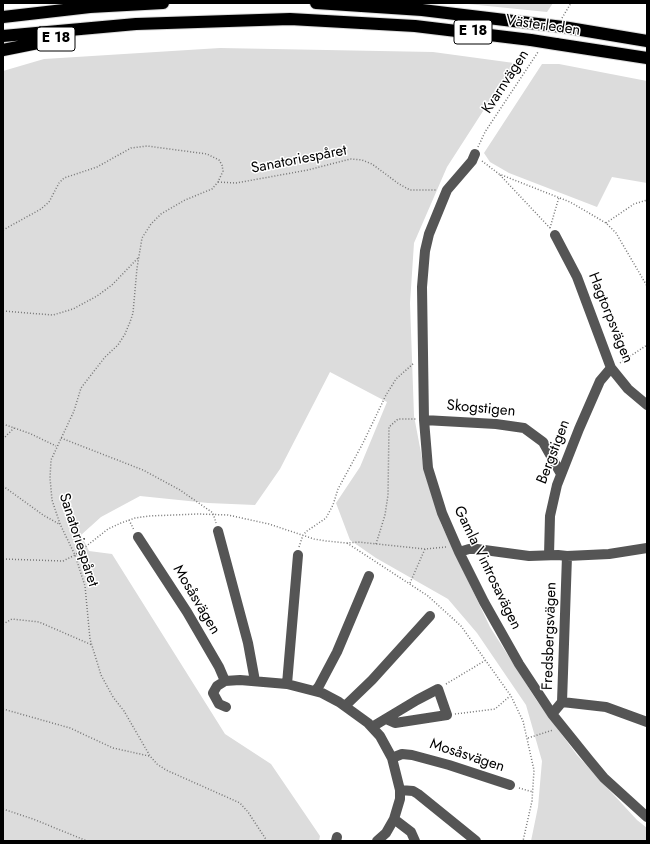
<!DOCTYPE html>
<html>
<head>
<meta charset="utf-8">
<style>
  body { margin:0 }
  #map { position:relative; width:650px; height:844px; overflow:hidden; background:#fff; font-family:Jost,sans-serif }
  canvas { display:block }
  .frame { position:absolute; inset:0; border:4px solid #000; pointer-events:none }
</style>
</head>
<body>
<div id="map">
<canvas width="650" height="844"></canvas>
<div class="frame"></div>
</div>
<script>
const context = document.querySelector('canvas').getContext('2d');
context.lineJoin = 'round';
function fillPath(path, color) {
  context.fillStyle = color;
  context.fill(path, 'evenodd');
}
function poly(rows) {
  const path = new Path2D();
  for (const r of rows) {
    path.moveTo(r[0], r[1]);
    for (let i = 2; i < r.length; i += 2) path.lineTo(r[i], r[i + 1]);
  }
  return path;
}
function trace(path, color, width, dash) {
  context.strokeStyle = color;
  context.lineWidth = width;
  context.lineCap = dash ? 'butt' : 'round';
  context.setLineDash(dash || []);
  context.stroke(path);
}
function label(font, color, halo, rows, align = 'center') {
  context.font = font + ' Jost,sans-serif';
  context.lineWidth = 3;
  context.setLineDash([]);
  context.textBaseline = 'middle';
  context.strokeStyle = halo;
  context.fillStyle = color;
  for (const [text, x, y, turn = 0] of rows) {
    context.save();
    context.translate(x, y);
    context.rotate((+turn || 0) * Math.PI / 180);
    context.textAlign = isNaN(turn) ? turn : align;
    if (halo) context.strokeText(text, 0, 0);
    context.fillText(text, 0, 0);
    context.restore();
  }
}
fillPath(poly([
  [458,3,553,3,547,12],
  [220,48,433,52,514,63,447,167,414,243,410,303,414,416,425,474,441,524,490,627,537,701,577,755,637,820,647,828,647,841,531,841,538,807,542,761,526,705,477,633,448,599,376,558,350,540,336,503,360,467,387,402,330,372,280,469,255,505,208,503,140,496,101,517,81,535,89,551,112,554,225,734,271,764,320,836,319,841,3,841,3,71,44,59],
  [542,64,559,64,647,81,647,183,612,177,597,207,509,173,490,162,484,153]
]), '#dcdcdc');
const highway = poly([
  [316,3,422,10,538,24],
  [3,17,90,7,163,3],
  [563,27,647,41],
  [3,36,136,24,290,19,415,26,531,40],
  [556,44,647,58],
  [3,50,68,37]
]);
trace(highway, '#dbdbdb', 14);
trace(poly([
  [562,18,571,3],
  [478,147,485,132,538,52],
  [482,161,499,174,570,202,606,223,616,233,647,286],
  [500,175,550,228],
  [218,182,236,183,308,170,350,159,362,160,372,164,399,184,410,190,437,190],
  [606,223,634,204,647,200],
  [550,228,559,197],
  [3,230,41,209,49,202,59,183,64,178,97,167,131,148,147,146,207,154,219,160,222,165,223,171,218,182,212,189,185,200,161,214,151,224,142,238,137,268,133,313,130,322,125,334,118,345,105,357,81,388,74,411,51,460,50,478,52,500,60,524,75,555,85,586,90,639,101,675,113,697,124,711,150,756,157,764,166,770,240,803,248,812,267,841],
  [3,311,53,315,73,309,97,296,112,285,138,258],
  [620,363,647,345],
  [3,424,31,434,56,446],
  [61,438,143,470,180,490,213,513,216,523],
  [3,439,14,428],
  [3,486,43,515,59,524],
  [129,520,134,530],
  [347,543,428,596,461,626,511,696,523,721,534,770,532,801,523,841],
  [376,544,385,515,388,495,389,427,398,419,416,419],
  [299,547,303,535,307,531,326,518,333,505,338,489,363,443,386,395,396,379,414,363],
  [3,559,63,561,75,555,108,529,121,523,135,518,149,516,198,514,228,515,269,524,314,539,326,541,347,543,358,542,425,549,446,547],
  [410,583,425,549],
  [3,624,12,619,39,622,92,645],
  [446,684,486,660],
  [3,709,70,728,113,748,149,756],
  [455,714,495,709,510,696],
  [528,738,553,730],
  [519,788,533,792],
  [3,809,33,819,87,841]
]), '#777', 1.5, [1, 2]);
trace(poly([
  [475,154,472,161,447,190,429,234,425,251,422,287,424,420,428,468,442,513,459,552,484,602,519,664,552,714,589,760,604,778,647,817],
  [555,235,577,277,611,368,628,389,647,405],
  [424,420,496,424,524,428,543,442,561,474],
  [218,531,248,643,255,681],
  [138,537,187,612,219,667,225,681],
  [459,552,469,549,477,549,529,556,558,555,567,556,609,554,647,548],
  [549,555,550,516,557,485,579,429,600,381,611,368],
  [287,684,298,555],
  [315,691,319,686,337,652,369,576],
  [562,702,606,707,647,722],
  [345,706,372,680,430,616],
  [226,707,219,704,213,693,217,686,225,681,240,680,287,684,322,693,339,702,368,723,380,736,392,758,400,790,400,799,394,819,386,833,377,841],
  [552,714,562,702,567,556],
  [372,727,417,700,438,689,447,715,395,723,386,719],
  [392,758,402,754,412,755,449,765,510,785],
  [400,790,413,791,418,794,476,841],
  [394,819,411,832,415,841],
  [336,841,337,837]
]), '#555', 10);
trace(highway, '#000', 12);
const highwayBridge = poly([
  [538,24,563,27],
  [531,40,556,44]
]);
trace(highwayBridge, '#dbdbdb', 14, []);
trace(highwayBridge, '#000', 12);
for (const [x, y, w] of [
  [473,32,38],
  [56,39,38]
]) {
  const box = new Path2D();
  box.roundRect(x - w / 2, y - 12, w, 24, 3);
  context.fillStyle = '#fff';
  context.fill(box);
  trace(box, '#000', 1);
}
label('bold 14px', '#000', null, [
  ["E 18",473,32],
  ["E 18",56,39]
]);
label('15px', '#000', '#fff', [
  ["Västerleden",543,26,8],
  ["Kvarnvägen",506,82,-57],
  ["Sanatoriespåret",299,160,-11],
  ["Hagtorpsvägen",610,318,68],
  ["Skogstigen",481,409,5],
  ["Bergstigen",554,452,-69],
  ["Sanatoriespåret",78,540,72],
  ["Gamla Vintrosavägen",487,568,64],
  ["Mosåsvägen",196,600,59],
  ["Fredsbergsvägen",550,636,-88],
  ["Mosåsvägen",467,756,18]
]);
</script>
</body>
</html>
